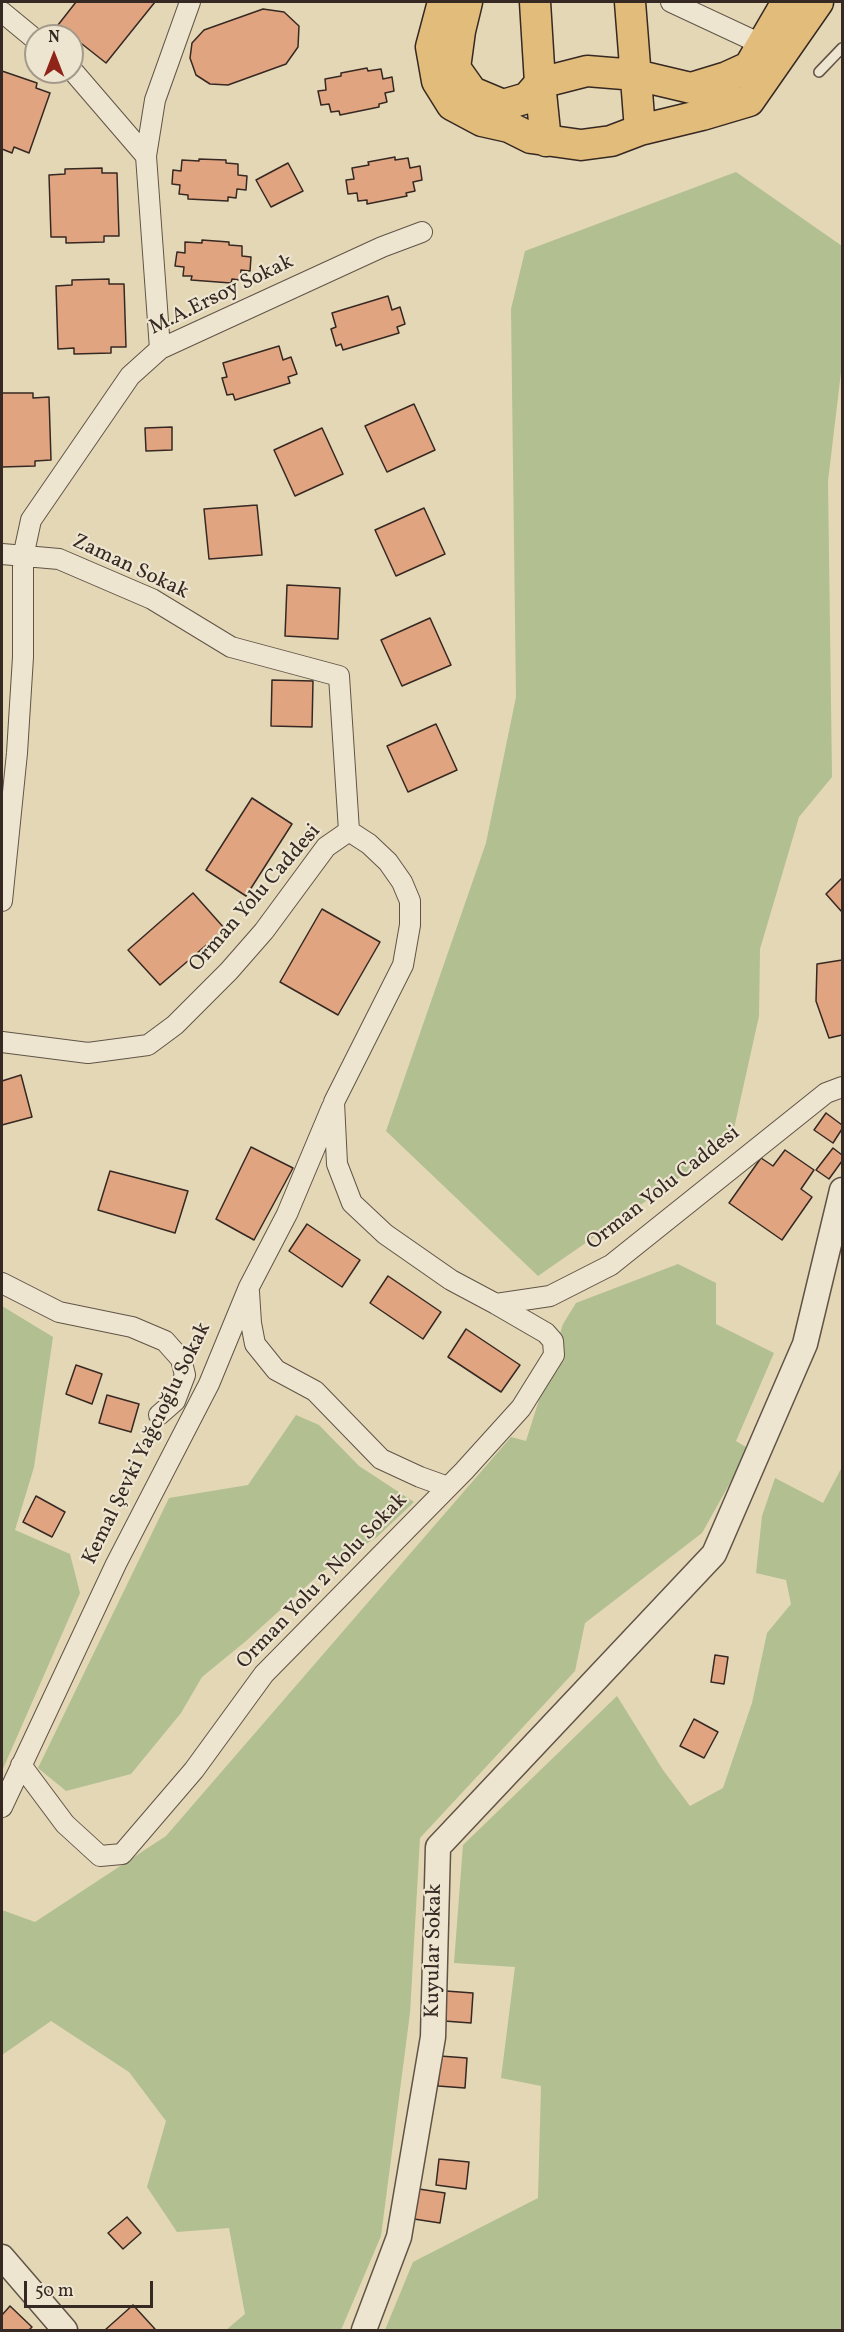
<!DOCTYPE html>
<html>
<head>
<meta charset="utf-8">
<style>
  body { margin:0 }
  #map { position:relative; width:844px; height:2332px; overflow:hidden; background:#e3d7b6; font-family:Vollkorn,serif }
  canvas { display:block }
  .frame { position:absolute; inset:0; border:3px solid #362822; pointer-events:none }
  .north { position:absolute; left:24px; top:24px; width:60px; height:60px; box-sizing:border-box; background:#ede5d0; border:2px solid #a4998a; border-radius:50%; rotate:0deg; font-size:16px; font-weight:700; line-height:24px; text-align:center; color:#362822 }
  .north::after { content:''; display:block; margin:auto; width:21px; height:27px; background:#8f2418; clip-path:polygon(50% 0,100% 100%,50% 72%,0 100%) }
  .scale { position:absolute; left:24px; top:2281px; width:129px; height:27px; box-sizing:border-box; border:3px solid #362822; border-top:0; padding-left:8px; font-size:18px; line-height:21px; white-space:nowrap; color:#362822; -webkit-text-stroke:4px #ede5d0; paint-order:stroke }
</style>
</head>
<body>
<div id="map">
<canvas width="844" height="2332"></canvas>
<div class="frame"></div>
<div class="north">N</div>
<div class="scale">50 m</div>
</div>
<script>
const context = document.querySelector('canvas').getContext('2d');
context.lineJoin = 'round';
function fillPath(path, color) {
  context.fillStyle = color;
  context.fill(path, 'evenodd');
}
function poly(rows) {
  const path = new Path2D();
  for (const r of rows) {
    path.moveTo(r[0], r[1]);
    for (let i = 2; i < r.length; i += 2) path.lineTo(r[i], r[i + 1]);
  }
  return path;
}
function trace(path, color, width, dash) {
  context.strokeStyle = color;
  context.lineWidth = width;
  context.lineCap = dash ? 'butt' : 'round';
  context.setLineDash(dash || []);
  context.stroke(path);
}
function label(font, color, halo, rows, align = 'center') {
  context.font = font + ' Vollkorn,serif';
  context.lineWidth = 4.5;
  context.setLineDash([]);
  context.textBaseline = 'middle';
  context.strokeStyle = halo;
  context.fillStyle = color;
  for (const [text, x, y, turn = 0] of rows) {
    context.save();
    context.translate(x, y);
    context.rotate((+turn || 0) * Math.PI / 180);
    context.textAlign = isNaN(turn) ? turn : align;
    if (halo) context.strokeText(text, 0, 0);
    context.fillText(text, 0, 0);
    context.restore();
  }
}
fillPath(poly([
  [736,172,842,246,842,364,828,481,832,777,799,817,760,949,759,1016,731,1142,538,1276,386,1131,486,843,516,697,511,309,525,251],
  [678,1264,716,1283,716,1324,774,1353,736,1441,749,1449,702,1533,585,1623,575,1671,420,1838,410,2013,381,2236,341,2330,226,2330,245,2314,229,2228,177,2232,147,2187,166,2121,129,2072,51,2021,2,2055,2,1910,35,1922,166,1836,511,1437,526,1441,563,1324,576,1303],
  [2,1306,53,1337,34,1467,15,1530,70,1554,80,1593,2,1771],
  [296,1415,319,1425,359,1466,414,1502,377,1537,322,1572,246,1641,202,1677,181,1713,131,1774,66,1791,38,1768,169,1498,248,1485],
  [842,1467,842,2330,385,2330,413,2262,538,2198,541,2086,501,2078,515,1967,454,1963,463,1845,617,1696,663,1770,690,1806,723,1788,752,1703,767,1633,791,1604,786,1580,756,1573,762,1516,775,1478,823,1503]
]), '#b2bf90');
const building = poly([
  [76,2,155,2,106,63,58,25,76,2],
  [263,9,284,12,299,26,298,47,286,64,228,85,210,84,196,75,190,58,192,43,204,30,263,9],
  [367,68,368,71,381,69,383,79,392,77,394,91,385,93,387,102,379,104,379,107,340,115,339,111,331,112,329,104,321,105,318,91,326,90,325,79,341,76,341,73,367,68],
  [2,71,37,83,36,88,50,93,29,153,14,147,12,153,2,149,2,71],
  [395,157,395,160,408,158,410,168,420,166,422,180,413,182,415,191,406,193,407,196,367,204,367,200,358,201,357,193,348,194,346,180,354,179,352,168,369,165,368,162,395,157],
  [199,159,226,160,226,163,238,164,238,175,247,176,246,190,237,189,236,198,228,197,228,201,188,199,188,195,179,194,180,185,172,184,173,170,181,171,182,160,199,161,199,159],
  [288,163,303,191,271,207,256,180,288,163],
  [102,168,102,173,117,173,119,236,104,236,104,242,66,243,66,237,51,237,49,175,65,174,65,169,102,168],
  [202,240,229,242,229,245,242,246,242,256,251,257,250,271,241,270,240,280,232,279,231,283,191,280,192,276,183,276,184,267,175,266,177,252,185,253,185,242,202,243,202,240],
  [109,279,109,284,124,284,126,347,111,347,111,353,74,354,74,348,58,349,56,286,72,285,72,280,109,279],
  [388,296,392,310,400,307,405,324,397,327,399,333,343,350,341,344,336,346,331,329,336,327,332,313,388,296],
  [279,346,283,360,291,357,297,374,288,377,290,383,235,400,233,394,227,395,222,378,227,377,223,363,279,346],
  [2,393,33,393,33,398,49,397,51,460,35,461,35,466,2,467,2,393],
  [414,404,435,450,387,472,365,426,414,404],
  [172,427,172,450,146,451,145,428,172,427],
  [322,428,343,474,295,496,274,450,322,428],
  [257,505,262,555,209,559,204,509,257,505],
  [424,508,445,554,396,576,375,530,424,508],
  [287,585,340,588,338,639,285,636,287,585],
  [430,618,451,665,402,686,381,640,430,618],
  [272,680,313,681,312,727,271,726,272,680],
  [436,724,457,770,408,792,387,746,436,724],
  [252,798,292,824,246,896,206,870,252,798],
  [842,878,842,912,826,894,842,878],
  [193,893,225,929,160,985,128,950,193,893],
  [322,909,380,942,338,1015,280,982,322,909],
  [842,960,842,1035,829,1038,816,1001,817,964,842,960],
  [21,1075,32,1117,2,1125,2,1081,21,1075],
  [826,1113,842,1125,842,1129,833,1143,814,1130,826,1113],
  [251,1147,293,1168,254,1240,216,1219,251,1147],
  [833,1148,842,1155,842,1161,829,1179,816,1170,833,1148],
  [785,1150,814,1170,801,1189,812,1197,782,1240,729,1203,761,1158,773,1166,785,1150],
  [110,1171,188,1191,175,1233,98,1210,110,1171],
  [307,1224,360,1260,342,1287,289,1251,307,1224],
  [388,1276,441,1312,423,1339,370,1303,388,1276],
  [466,1329,520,1365,501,1392,448,1357,466,1329],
  [76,1365,102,1374,92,1404,66,1394,76,1365],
  [107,1395,139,1404,131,1432,99,1423,107,1395],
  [36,1496,65,1512,52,1537,23,1522,36,1496],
  [715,1655,728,1657,724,1684,711,1682,715,1655],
  [694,1719,718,1732,704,1758,680,1746,694,1719],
  [446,1991,473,1993,471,2023,444,2021,446,1991],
  [440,2056,467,2058,465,2088,438,2086,440,2056],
  [439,2159,469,2162,466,2189,436,2185,439,2159],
  [419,2189,445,2193,440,2223,414,2219,419,2189],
  [127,2217,141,2233,123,2249,108,2233,127,2217],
  [133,2305,155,2329,152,2330,105,2330,133,2305],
  [10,2306,32,2327,29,2330,2,2330,2,2315,10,2306]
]);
fillPath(building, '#e0a580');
trace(building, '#362822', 1.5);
const service = poly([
  [819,72,842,48]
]);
const minor = poly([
  [671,2,761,44],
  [2,12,36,40],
  [72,70,146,156,160,349],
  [146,156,155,100,190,2],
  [2,554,59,559,152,599,231,647,339,676,349,831],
  [349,831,369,844,388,862,402,882,410,901,410,925,403,965,334,1102,337,1164,352,1203,385,1234,451,1280,496,1304,550,1296,611,1265,826,1093,842,1087],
  [2,901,17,753,23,657,23,557,31,520,130,376,160,349,382,247,422,232],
  [2,1042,88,1053,148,1045,175,1025,229,971,264,931,326,847,349,831],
  [2,1283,59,1312,132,1327,165,1341,181,1359,185,1375,175,1401,159,1415],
  [249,1292,251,1323,255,1344,276,1370,315,1391,381,1459,420,1477,448,1487],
  [21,1765,65,1824,100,1856,122,1854,194,1770,264,1674,464,1471,521,1408,554,1355,553,1341,546,1333,496,1304],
  [2,1807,116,1564,209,1384,249,1287,287,1214,332,1107]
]);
const tertiary = poly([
  [2,2257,65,2330],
  [364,2330,399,2237,433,2037,438,1847,714,1554,805,1344,842,1190]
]);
const primary = poly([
  [443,2,431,47,437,81,452,105,482,121,509,127,531,138,581,145,611,141,640,130,630,2],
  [467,2,460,31,455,68,472,92,503,105,527,98,540,83,535,2],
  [640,130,702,115,749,101,818,2],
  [546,141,540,83,587,71,636,75,691,88,727,77,749,67,787,2]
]);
trace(service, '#615447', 12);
trace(minor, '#615447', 22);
trace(tertiary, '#615447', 27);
trace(primary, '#362822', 33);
trace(service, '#ede5d0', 9);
trace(minor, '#ede5d0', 20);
trace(tertiary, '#ede5d0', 24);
trace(primary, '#e2bc7b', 30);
label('21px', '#362822', '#ede5d0', [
  ["M.A.Ersoy Sokak",222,296,-26],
  ["Zaman Sokak",130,568,25],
  ["Orman Yolu Caddesi",256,899,-49],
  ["Orman Yolu Caddesi",664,1189,-38],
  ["Kemal Şevki Yağcıoğlu Sokak",148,1444,-64],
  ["Orman Yolu 2 Nolu Sokak",323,1582,-46],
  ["Kuyular Sokak",435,1951,-89]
]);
</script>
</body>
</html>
